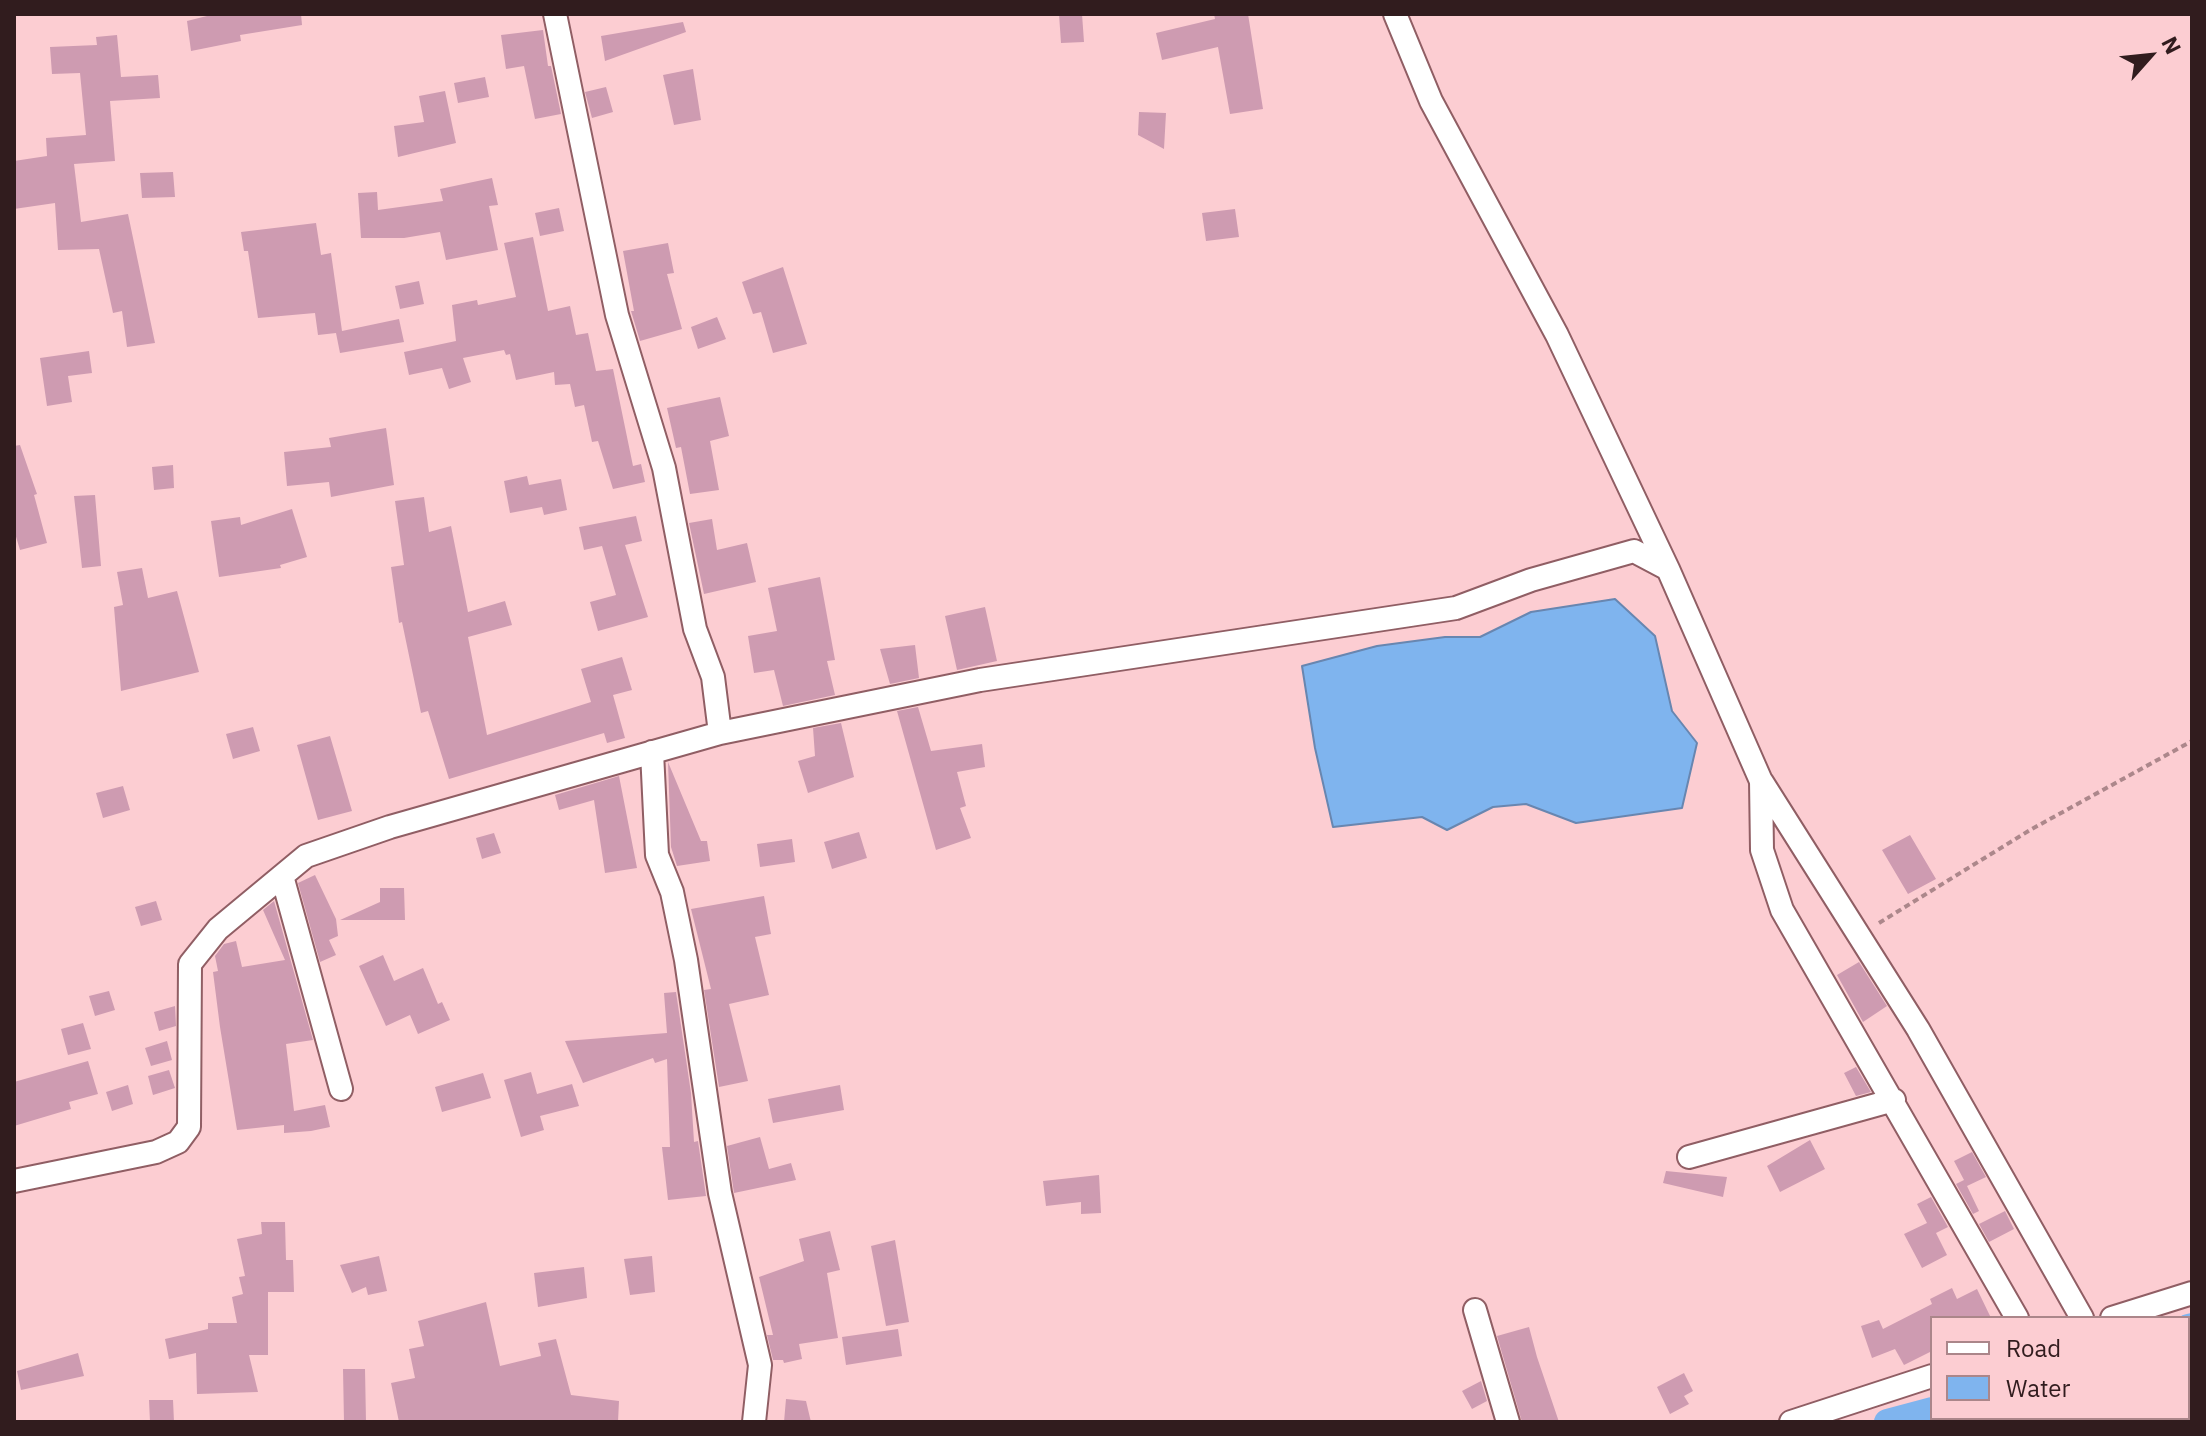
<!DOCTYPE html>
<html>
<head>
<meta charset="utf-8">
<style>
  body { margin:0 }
  #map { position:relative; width:2206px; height:1436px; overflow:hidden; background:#fccdd2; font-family:"IBM Plex Sans",sans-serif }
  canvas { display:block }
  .frame { position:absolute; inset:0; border:16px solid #311c1e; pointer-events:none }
  .legend { position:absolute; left:1930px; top:1316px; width:260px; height:104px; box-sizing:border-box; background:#fccdd2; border:2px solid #ab868a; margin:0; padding:10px 14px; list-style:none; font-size:24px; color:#311c1e }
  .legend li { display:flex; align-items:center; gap:16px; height:40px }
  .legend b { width:40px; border:2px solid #ab868a }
  .north { position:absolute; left:2110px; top:16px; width:80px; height:80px; -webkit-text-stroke:6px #fccdd2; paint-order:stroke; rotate:63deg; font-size:22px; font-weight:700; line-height:32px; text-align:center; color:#311c1e }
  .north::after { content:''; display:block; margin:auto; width:28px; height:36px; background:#311c1e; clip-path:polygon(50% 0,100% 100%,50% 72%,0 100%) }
</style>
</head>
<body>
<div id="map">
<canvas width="2206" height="1436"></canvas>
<div class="frame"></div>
<ul class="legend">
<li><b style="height:10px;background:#fff"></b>Road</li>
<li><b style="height:22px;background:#7fb4ee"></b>Water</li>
</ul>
<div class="north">N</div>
</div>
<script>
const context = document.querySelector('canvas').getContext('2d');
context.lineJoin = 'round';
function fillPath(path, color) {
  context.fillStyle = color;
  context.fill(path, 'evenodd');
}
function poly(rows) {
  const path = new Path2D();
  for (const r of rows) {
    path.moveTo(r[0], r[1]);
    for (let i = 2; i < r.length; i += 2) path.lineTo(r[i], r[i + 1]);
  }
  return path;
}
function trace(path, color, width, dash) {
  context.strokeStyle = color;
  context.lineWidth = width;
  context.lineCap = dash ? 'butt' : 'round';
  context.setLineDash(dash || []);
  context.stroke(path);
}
const water = poly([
  [1615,599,1655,636,1672,711,1697,743,1682,808,1576,823,1526,804,1493,807,1447,830,1422,817,1333,827,1315,748,1302,666,1377,646,1445,637,1480,637,1531,612,1615,599]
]);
fillPath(water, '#7fb4ee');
trace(water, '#6886b0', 2);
trace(poly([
  [2188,1327,2192,1326],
  [1887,1422,1932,1410]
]), '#7fb4ee', 26);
fillPath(poly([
  [215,14,301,14,302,25,240,35,241,41,191,51,187,21],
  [1059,14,1082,14,1084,42,1061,43],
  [1214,14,1248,14,1263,109,1230,114,1218,47,1162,60,1156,33,1215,19],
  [683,22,686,32,605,61,601,36],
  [543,30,548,66,551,66,561,114,535,119,524,66,506,69,501,35],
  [117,35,121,77,158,75,160,98,110,101,115,161,74,164,81,222,128,214,155,343,127,347,122,311,113,313,99,249,58,250,55,203,14,209,14,161,47,156,46,138,86,135,80,73,52,74,50,47,97,45,96,37],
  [693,69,701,120,674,125,663,75],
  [485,77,489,97,458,103,454,83],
  [606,87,613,112,592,118,585,92],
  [445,91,456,143,398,157,394,126,424,122,419,96],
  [1139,112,1166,113,1164,149,1138,135],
  [173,172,175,197,142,198,140,173],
  [492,178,498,205,489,206,498,250,446,260,440,232,404,238,361,238,358,193,377,192,378,210,443,201,440,189],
  [559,208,564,231,540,236,535,213],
  [1235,209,1239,237,1206,241,1202,213],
  [316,223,321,255,331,253,342,331,399,319,404,342,340,353,336,333,318,335,315,313,258,318,248,251,244,251,241,232],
  [533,237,548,311,570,306,576,335,588,333,596,371,613,369,633,466,641,464,645,482,613,489,598,441,592,442,584,405,575,407,570,384,555,385,554,372,516,380,510,354,506,355,504,350,463,358,471,382,449,389,442,368,409,375,404,352,456,341,452,305,477,300,478,305,516,297,504,243],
  [668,243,674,273,667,274,682,329,640,341,631,311,634,311,623,251],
  [783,267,807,344,773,353,761,312,753,314,742,282],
  [419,281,424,304,400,309,395,286],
  [717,317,726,339,698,349,691,327],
  [89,351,92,373,68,376,72,402,47,406,40,358],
  [720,397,729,436,710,441,719,490,690,494,681,447,676,448,667,408],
  [386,428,394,485,331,497,329,482,287,486,284,452,331,447,329,438],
  [20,445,37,494,34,495,47,543,20,550,14,530,14,446],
  [173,465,174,488,154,490,152,467],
  [527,476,529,485,561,479,567,510,544,515,542,507,510,513,504,481],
  [95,495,101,566,82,568,74,496],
  [424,497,429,532,451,526,468,612,505,601,512,625,468,637,487,735,591,702,581,669,622,657,632,690,613,695,625,738,607,743,604,733,449,779,428,711,421,713,402,622,399,623,391,567,404,565,395,501],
  [292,509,307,557,280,565,281,568,219,577,211,521,240,517,241,525],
  [636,516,642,541,625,545,648,617,598,631,590,602,616,595,602,546,584,550,579,527],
  [712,519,717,550,747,543,756,582,704,594,689,523],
  [142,568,148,598,177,591,199,672,121,691,114,607,123,605,117,572],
  [820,577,835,660,827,661,835,695,783,706,774,670,754,673,748,636,777,631,768,588],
  [985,607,997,661,957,670,945,616],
  [915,645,919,678,890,684,880,649],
  [918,707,931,751,982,744,985,767,957,772,966,806,960,808,971,838,936,850,897,711],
  [841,723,854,777,808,793,798,761,815,756,813,728],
  [253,727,260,751,233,759,226,734],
  [330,736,352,811,318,820,297,745],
  [668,762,701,841,707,841,710,861,677,866,671,847],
  [619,776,637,868,605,873,594,800,559,810,555,795],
  [123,786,130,810,103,818,96,793],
  [859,832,867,858,832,869,824,842],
  [494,833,501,853,482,859,476,838],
  [1910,835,1936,879,1908,894,1882,850],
  [792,839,795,862,760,867,757,844],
  [315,875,336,919,338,936,329,940,336,955,320,962,298,883],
  [380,888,404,888,405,920,340,920,380,902],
  [764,896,771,934,755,937,769,995,729,1004,748,1081,719,1087,704,990,711,989,691,909],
  [156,901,162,920,141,926,135,907],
  [274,901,313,1040,286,1044,294,1111,325,1105,330,1127,311,1131,284,1133,284,1125,237,1130,220,1027,213,972,218,971,215,956,224,944,236,941,242,967,285,960,263,910],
  [383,955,394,981,423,968,438,1004,442,1002,450,1020,418,1034,410,1015,386,1026,359,966],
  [1859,962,1887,1006,1863,1022,1837,975],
  [109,991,115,1010,95,1016,89,996],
  [676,992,691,1093,694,1142,698,1141,706,1196,668,1200,662,1147,670,1147,667,1059,655,1063,653,1058,583,1083,565,1041,667,1033,664,993],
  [175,1006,176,1026,159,1031,154,1012],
  [83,1023,91,1049,68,1055,61,1029],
  [167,1041,172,1060,151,1066,145,1048],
  [88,1061,98,1094,69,1102,71,1109,14,1126,14,1082],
  [1856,1067,1871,1092,1856,1096,1844,1073],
  [169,1070,175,1088,153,1095,148,1076],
  [531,1072,537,1094,572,1084,579,1106,540,1116,544,1130,521,1137,504,1080],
  [483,1073,491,1098,442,1112,435,1087],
  [128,1085,133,1104,112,1111,106,1092],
  [840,1085,844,1110,773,1123,768,1099],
  [760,1137,769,1169,791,1163,796,1180,734,1193,727,1146],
  [1810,1140,1825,1169,1780,1192,1767,1166],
  [1972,1152,1986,1177,1967,1186,1979,1211,1973,1214,1956,1184,1964,1180,1954,1161],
  [1666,1171,1727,1177,1723,1197,1663,1183],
  [1099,1175,1101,1213,1081,1214,1081,1202,1046,1206,1043,1181],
  [1931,1197,1948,1227,1936,1233,1947,1255,1922,1268,1904,1234,1927,1223,1917,1204],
  [2005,1211,2014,1229,1989,1242,1979,1224],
  [261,1222,285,1222,286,1260,293,1260,294,1292,268,1292,268,1355,249,1355,258,1392,197,1394,196,1353,169,1359,165,1339,208,1329,208,1323,237,1323,232,1297,243,1294,239,1277,245,1276,237,1239,262,1234],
  [830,1231,840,1270,827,1273,838,1338,799,1344,802,1359,784,1363,783,1360,773,1360,767,1335,773,1335,759,1277,804,1261,799,1239],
  [895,1240,909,1322,886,1326,871,1246],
  [379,1256,387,1291,368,1295,366,1287,352,1293,340,1265],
  [652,1256,655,1292,630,1295,624,1259],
  [584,1267,587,1298,538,1307,534,1273],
  [1952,1288,1957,1299,1977,1289,1991,1318,1932,1318,1932,1351,1904,1365,1895,1349,1872,1358,1861,1326,1879,1320,1883,1329,1932,1304,1930,1299],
  [486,1302,500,1366,541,1356,538,1343,556,1339,571,1395,619,1401,618,1422,399,1422,391,1383,415,1378,409,1349,424,1346,418,1321],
  [1529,1327,1537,1357,1559,1422,1522,1422,1497,1336],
  [898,1329,902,1356,846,1365,842,1337],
  [78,1353,84,1376,21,1390,17,1371],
  [343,1369,365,1369,366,1422,344,1422],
  [1684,1373,1693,1391,1684,1396,1689,1404,1670,1414,1657,1387],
  [1481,1381,1487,1401,1472,1409,1462,1391],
  [786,1399,806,1401,811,1422,784,1422],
  [149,1400,173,1400,174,1422,150,1422]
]), '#ce9bb1');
const street = poly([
  [1395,14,1431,101,1557,335,1668,569],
  [720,733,980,680,1456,608,1531,580,1634,551,1668,569,1761,781,1762,850,1782,910,2017,1318],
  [652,752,657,855,672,892,686,960,720,1193,760,1365,754,1422],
  [1762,782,1918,1029,2082,1318],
  [282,876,341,1089],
  [1689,1157,1894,1100],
  [14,1181,156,1152,178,1142,189,1127,190,964,218,929,306,856,390,827,720,733,713,677,695,629,664,468,617,315,555,14],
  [1475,1310,1508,1422],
  [2112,1318,2192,1293],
  [2188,1350,2192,1348],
  [2059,1418,2060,1422],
  [1791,1422,1932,1376],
  [1956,1422,1971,1418]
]);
trace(street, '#905e64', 26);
trace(poly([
  [1879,923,2030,830,2192,741]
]), '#ac878b', 4, [6, 4]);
trace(street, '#fff', 22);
</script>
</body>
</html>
